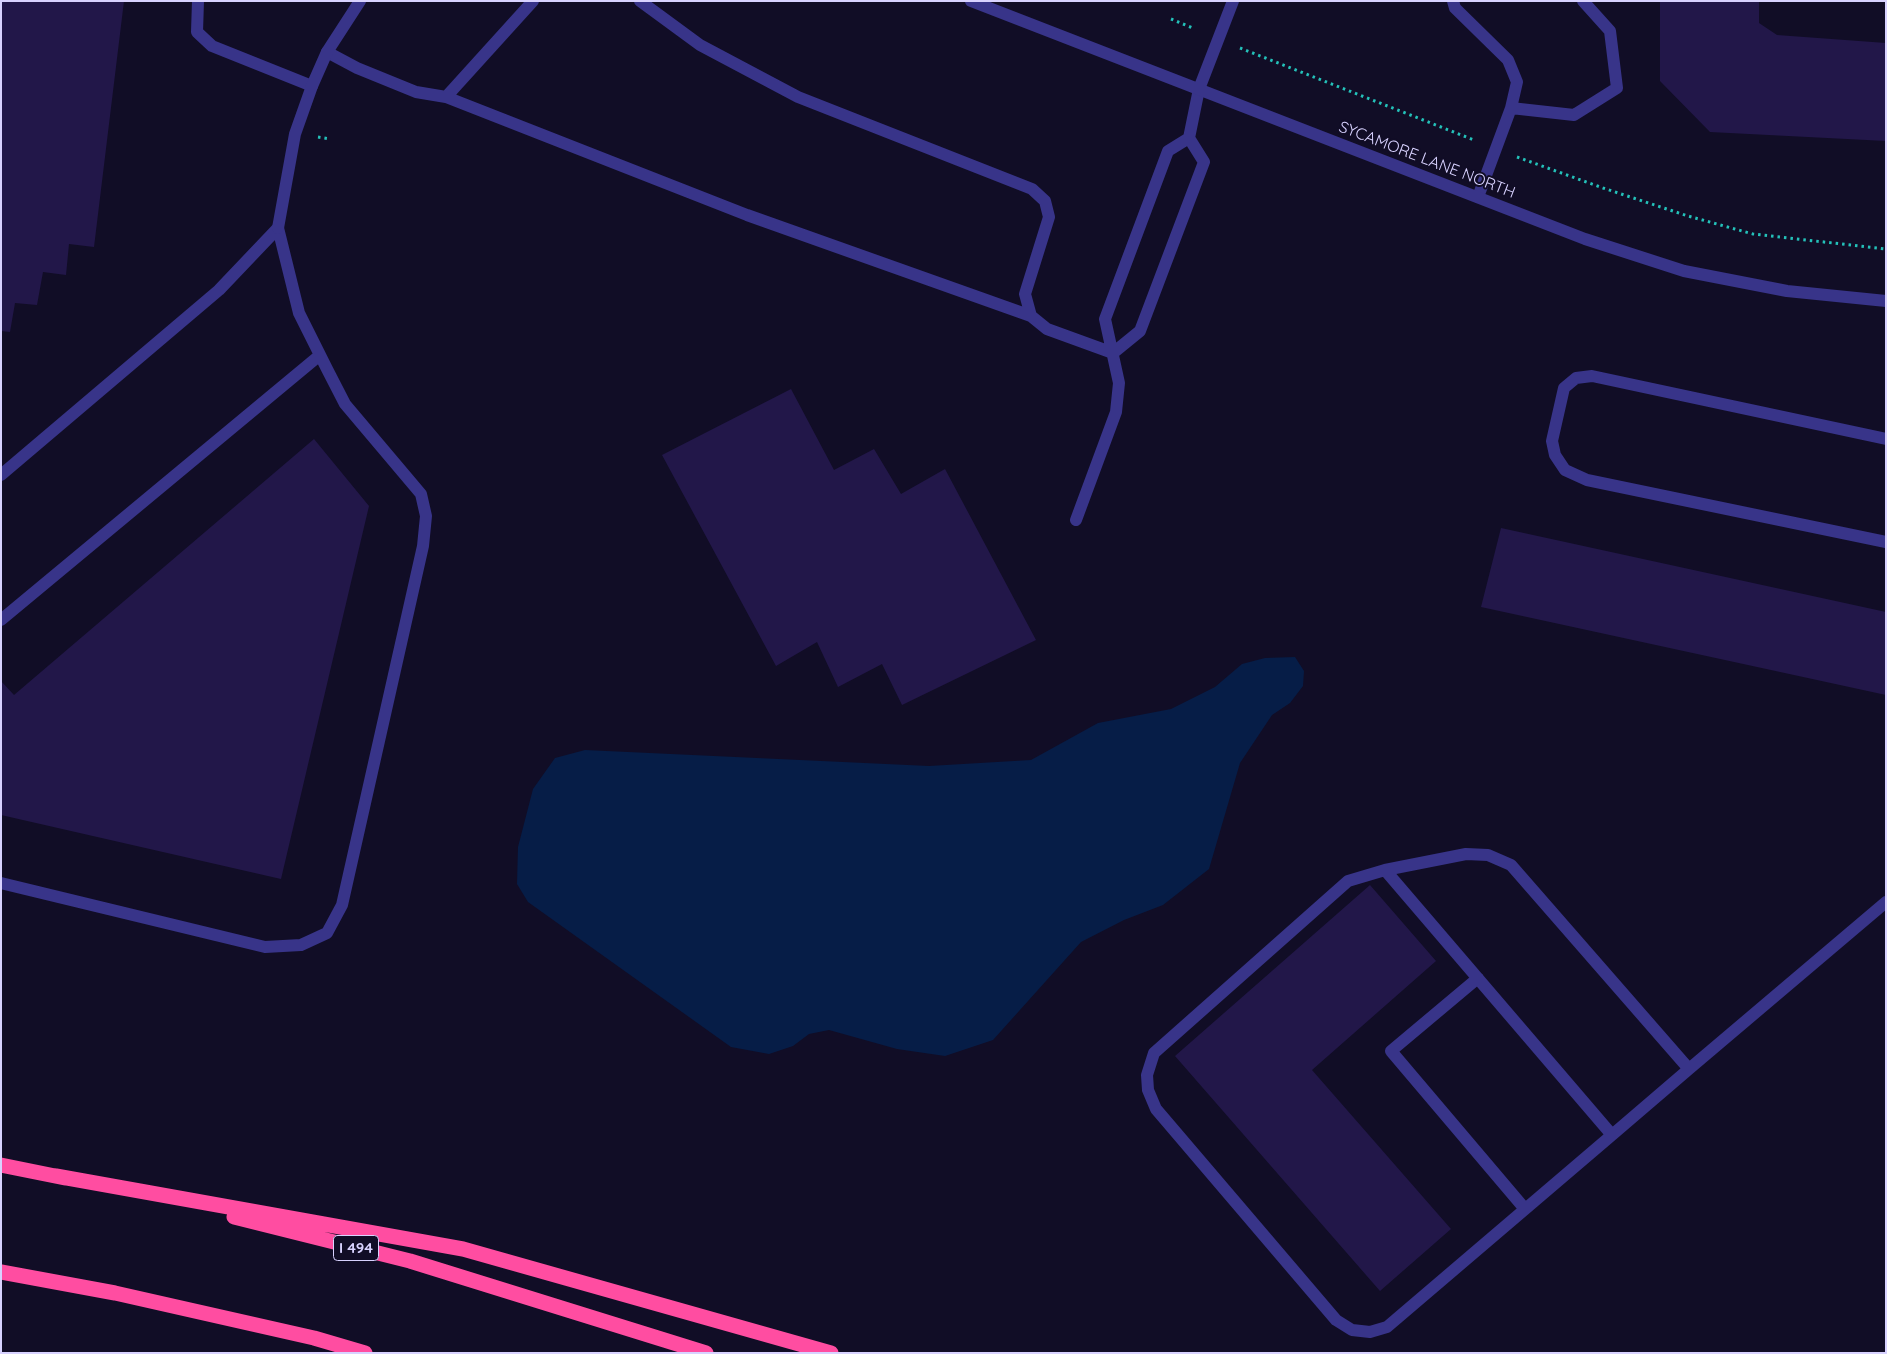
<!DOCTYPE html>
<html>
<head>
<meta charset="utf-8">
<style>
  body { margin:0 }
  #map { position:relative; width:1887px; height:1354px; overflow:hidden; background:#110d26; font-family:Quicksand,sans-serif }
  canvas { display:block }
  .frame { position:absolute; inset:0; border:2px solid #d8d2ff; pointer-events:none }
</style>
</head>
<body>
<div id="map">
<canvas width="1887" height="1354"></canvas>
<div class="frame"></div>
</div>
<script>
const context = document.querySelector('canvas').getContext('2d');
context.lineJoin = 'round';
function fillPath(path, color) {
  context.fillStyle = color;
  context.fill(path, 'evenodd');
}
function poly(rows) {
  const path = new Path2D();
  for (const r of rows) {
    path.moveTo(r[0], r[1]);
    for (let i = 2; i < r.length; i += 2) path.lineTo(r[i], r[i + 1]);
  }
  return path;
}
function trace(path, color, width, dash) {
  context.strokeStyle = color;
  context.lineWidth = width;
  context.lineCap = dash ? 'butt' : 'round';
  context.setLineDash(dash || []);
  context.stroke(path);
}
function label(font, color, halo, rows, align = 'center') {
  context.font = font + ' Quicksand,sans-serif';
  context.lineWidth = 4;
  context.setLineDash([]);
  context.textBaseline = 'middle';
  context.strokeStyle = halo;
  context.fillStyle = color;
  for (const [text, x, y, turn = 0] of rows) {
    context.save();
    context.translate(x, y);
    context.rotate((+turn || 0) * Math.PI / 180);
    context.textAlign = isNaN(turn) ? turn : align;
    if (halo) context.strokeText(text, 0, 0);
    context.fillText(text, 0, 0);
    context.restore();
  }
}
fillPath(poly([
  [1295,657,1304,671,1303,686,1290,703,1272,715,1240,763,1209,869,1163,905,1124,920,1081,942,993,1040,945,1056,897,1049,829,1030,809,1034,793,1046,769,1054,731,1047,528,902,517,884,518,847,533,789,555,758,585,750,929,766,1031,760,1098,723,1171,709,1215,687,1242,664,1265,658]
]), '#061d47');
fillPath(poly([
  [1,1,124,1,94,247,69,244,66,275,43,272,37,305,15,303,10,332,1,331],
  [1660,1,1759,1,1759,23,1777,35,1886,43,1886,141,1710,132,1660,81],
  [791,389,834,470,874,449,901,494,945,469,1036,640,902,705,882,664,838,687,817,642,776,666,662,455],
  [314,439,369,506,281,879,1,815,1,681,14,695],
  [1501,528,1886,612,1886,695,1481,607],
  [1370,885,1436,961,1312,1070,1451,1229,1380,1291,1175,1056]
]), '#221749');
trace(poly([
  [1171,19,1195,29],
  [1240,48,1474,140],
  [318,137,330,139],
  [1517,157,1603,188,1688,216,1753,234,1886,249]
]), '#24c1b9', 3, [2.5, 4]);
trace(poly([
  [198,1,197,32,212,46,312,86],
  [640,1,700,45,798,97,1032,189,1045,201,1049,217,1025,294,1031,316,1047,329,1113,353],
  [1453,1,1455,8,1508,60,1517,82,1511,108,1478,197],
  [327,52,357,68,416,92,446,97,533,1],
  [446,97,747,215,1031,316],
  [1511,108,1574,115,1617,88,1610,31,1583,1],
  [1189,138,1199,89],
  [1886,439,1592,376,1576,378,1564,388,1552,441,1555,455,1565,470,1587,480,1886,542],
  [1,475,219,290,278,228],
  [1076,520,1116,412,1119,383,1105,319,1168,151,1189,138,1204,162,1140,331,1113,353],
  [1,620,320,355],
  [1385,870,1612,1135],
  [1,883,265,947,301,945,327,933,342,905,423,546,426,516,421,494,345,404,327,369,299,313,278,228],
  [1478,978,1391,1051,1525,1209],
  [1689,1069,1511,865,1488,855,1466,854,1385,870,1348,881,1154,1053,1147,1075,1148,1090,1156,1109,1336,1320,1352,1330,1370,1332,1387,1327,1612,1135,1689,1069,1886,902]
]), '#383489', 12);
trace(poly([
  [278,228,295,134,312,86,327,52,360,1]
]), '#383489', 12);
trace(poly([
  [971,1,1585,239,1684,271,1787,291,1886,301],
  [1199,89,1233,1]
]), '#383489', 12);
trace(poly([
  [1,1165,65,1178],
  [56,1176,463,1249,831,1353],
  [234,1217,410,1261,706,1353],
  [1,1272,115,1293,314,1338,365,1353]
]), '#ff4da1', 15);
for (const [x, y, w] of [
  [356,1248,45]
]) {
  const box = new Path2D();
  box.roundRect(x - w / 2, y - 12.5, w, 25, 4);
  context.fillStyle = '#110d26';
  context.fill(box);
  trace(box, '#d8d2ff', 1);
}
label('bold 15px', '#d8d2ff', null, [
  ["I 494",356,1248]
]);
label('16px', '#d8d2ff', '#110d26', [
  ["SYCAMORE LANE NORTH",1427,160,21]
]);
</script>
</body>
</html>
